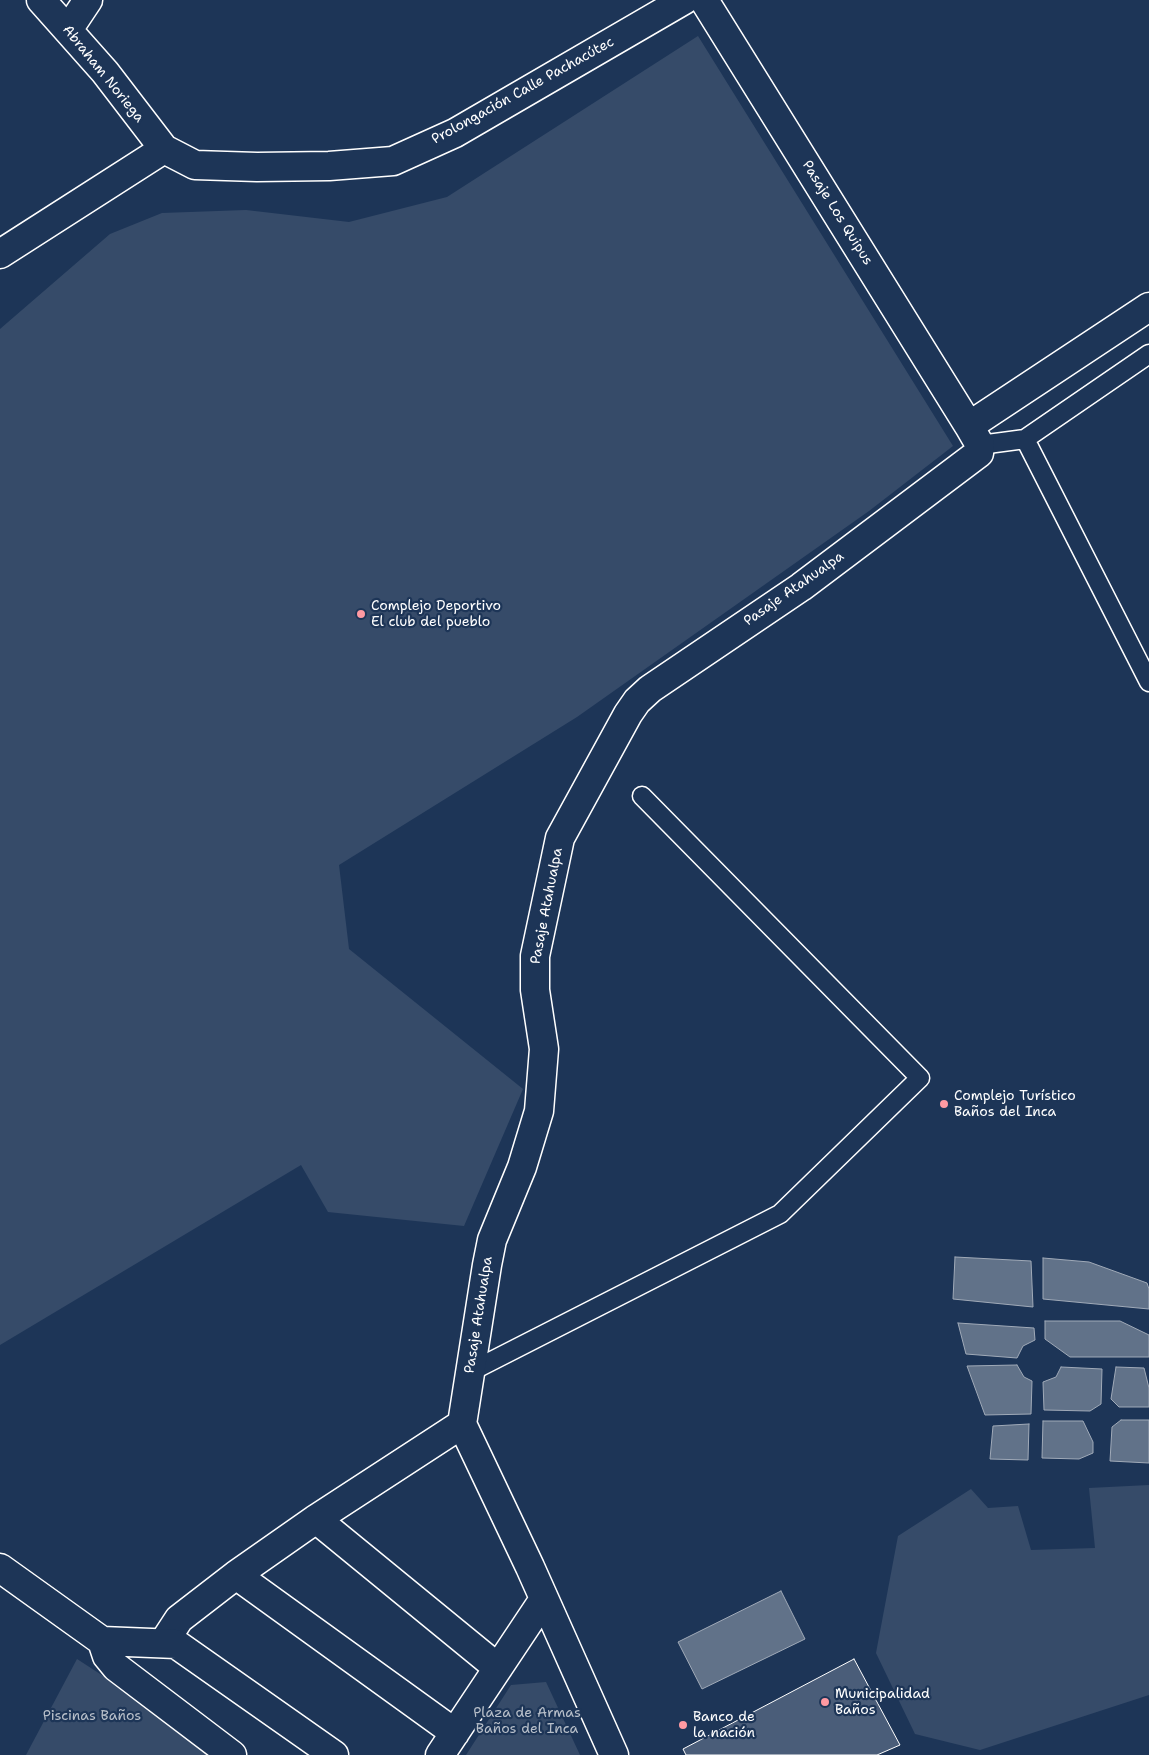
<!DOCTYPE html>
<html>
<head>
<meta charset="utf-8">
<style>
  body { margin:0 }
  canvas { display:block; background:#1d3557 }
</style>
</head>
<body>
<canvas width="1149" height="1755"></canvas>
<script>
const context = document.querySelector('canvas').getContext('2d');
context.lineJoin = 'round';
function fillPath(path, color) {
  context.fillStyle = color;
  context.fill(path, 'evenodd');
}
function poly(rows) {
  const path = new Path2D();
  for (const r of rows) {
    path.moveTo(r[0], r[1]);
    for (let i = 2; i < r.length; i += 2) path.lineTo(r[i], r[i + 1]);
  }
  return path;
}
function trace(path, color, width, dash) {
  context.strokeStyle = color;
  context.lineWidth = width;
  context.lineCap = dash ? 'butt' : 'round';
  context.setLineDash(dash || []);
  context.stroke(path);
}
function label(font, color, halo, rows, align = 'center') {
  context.font = font + ' "Shantell Sans",sans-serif';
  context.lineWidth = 4.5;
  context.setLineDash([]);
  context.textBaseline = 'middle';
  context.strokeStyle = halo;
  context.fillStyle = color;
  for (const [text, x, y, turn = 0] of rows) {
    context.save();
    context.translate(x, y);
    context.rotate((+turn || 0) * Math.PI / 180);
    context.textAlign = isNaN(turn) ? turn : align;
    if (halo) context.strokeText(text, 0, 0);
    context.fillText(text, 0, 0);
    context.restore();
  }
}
fillPath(poly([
  [698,36,953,446,869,511,577,717,339,865,349,949,523,1089,464,1226,328,1212,301,1165,0,1345,0,329,110,234,162,213,246,210,349,222,447,197],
  [1149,1485,1149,1695,980,1750,915,1734,876,1653,898,1536,971,1489,988,1508,1018,1506,1031,1550,1095,1548,1089,1488],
  [77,1659,225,1755,26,1755],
  [546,1682,580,1755,466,1755,511,1685]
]), '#364b69');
const water = poly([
  [955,1257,1031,1261,1033,1307,953,1299,955,1257],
  [1043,1258,1089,1262,1147,1283,1149,1289,1149,1309,1043,1299,1043,1258],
  [1045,1321,1120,1321,1149,1335,1149,1357,1070,1357,1045,1339,1045,1321],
  [958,1323,1034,1328,1035,1340,1023,1346,1017,1358,966,1354,958,1323],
  [1017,1365,1024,1377,1032,1381,1031,1414,985,1415,967,1366,1017,1365],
  [1061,1367,1102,1369,1101,1404,1090,1411,1044,1410,1043,1382,1056,1377,1061,1367],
  [1116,1367,1144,1368,1149,1388,1149,1407,1119,1407,1111,1399,1116,1367],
  [1121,1420,1149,1420,1149,1463,1110,1461,1112,1427,1121,1420],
  [1043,1421,1083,1421,1093,1442,1093,1453,1079,1459,1042,1458,1043,1421],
  [1029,1424,1028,1460,990,1459,993,1426,1029,1424],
  [781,1591,805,1639,702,1689,678,1642,781,1591]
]);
fillPath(water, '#617289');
trace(water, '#a0aab8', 1);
const building = poly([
  [854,1659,900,1745,877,1755,686,1755,683,1749,854,1659]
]);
fillPath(building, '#4a5d79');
trace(building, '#fff', 1);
const service = poly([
  [1025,439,1149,682],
  [980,445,1025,439,1149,354],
  [470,1372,780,1214,920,1078,642,796]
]);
const minor = poly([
  [41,0,105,72,164,149,195,165,257,167,329,166,393,161,455,133,684,0],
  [704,0,969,426],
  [68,30,88,0],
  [0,254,164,149],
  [316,1519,498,1668],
  [236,1575,455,1733],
  [164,1642,179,1619,236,1575,316,1519,462,1424],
  [440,1755,544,1599],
  [614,1755,530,1567,462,1424,487,1265,492,1240,522,1167,539,1111,544,1049,535,990,535,956,560,838,628,714,637,701,650,689,801,587,979,453,980,445,969,426,1149,307]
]);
const secondary = poly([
  [0,1568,102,1641,107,1656,116,1667,232,1755],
  [102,1641,176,1644,334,1755]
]);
trace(service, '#fff', 21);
trace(minor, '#fff', 31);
trace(secondary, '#fff', 31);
trace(service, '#1d3557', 18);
trace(minor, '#1d3557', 28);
trace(secondary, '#1d3557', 28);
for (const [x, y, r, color] of [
  [361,614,5,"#ff9aa2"],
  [944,1104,5,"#ff9aa2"],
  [825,1702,5,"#ff9aa2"],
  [683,1725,5,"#ff9aa2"]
]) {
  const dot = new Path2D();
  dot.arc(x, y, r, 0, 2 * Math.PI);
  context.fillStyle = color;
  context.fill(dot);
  trace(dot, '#1d3557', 2);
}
label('14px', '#fff', '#1d3557', [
  ["Abraham Noriega",103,74,51],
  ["Prolongación Calle Pachacútec",523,91,-29],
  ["Pasaje Los Quipus",837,213,58],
  ["Pasaje Atahualpa",794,589,-35],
  ["Pasaje Atahualpa",547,906,-79],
  ["Pasaje Atahualpa",479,1315,-81]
]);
label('14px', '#fff', '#1d3557', [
  ["Complejo Deportivo",371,606],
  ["El club del pueblo",371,622],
  ["Complejo Turístico",954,1096],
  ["Baños del Inca",954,1112],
  ["Municipalidad",835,1694],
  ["Baños",835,1710],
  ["Banco de",693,1717],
  ["la nación",693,1733]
], 'left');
label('14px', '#b9c0ca', '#1d3557', [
  ["Plaza de Armas",527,1713],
  ["Baños del Inca",527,1729],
  ["Piscinas Baños",92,1716]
]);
</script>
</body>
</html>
